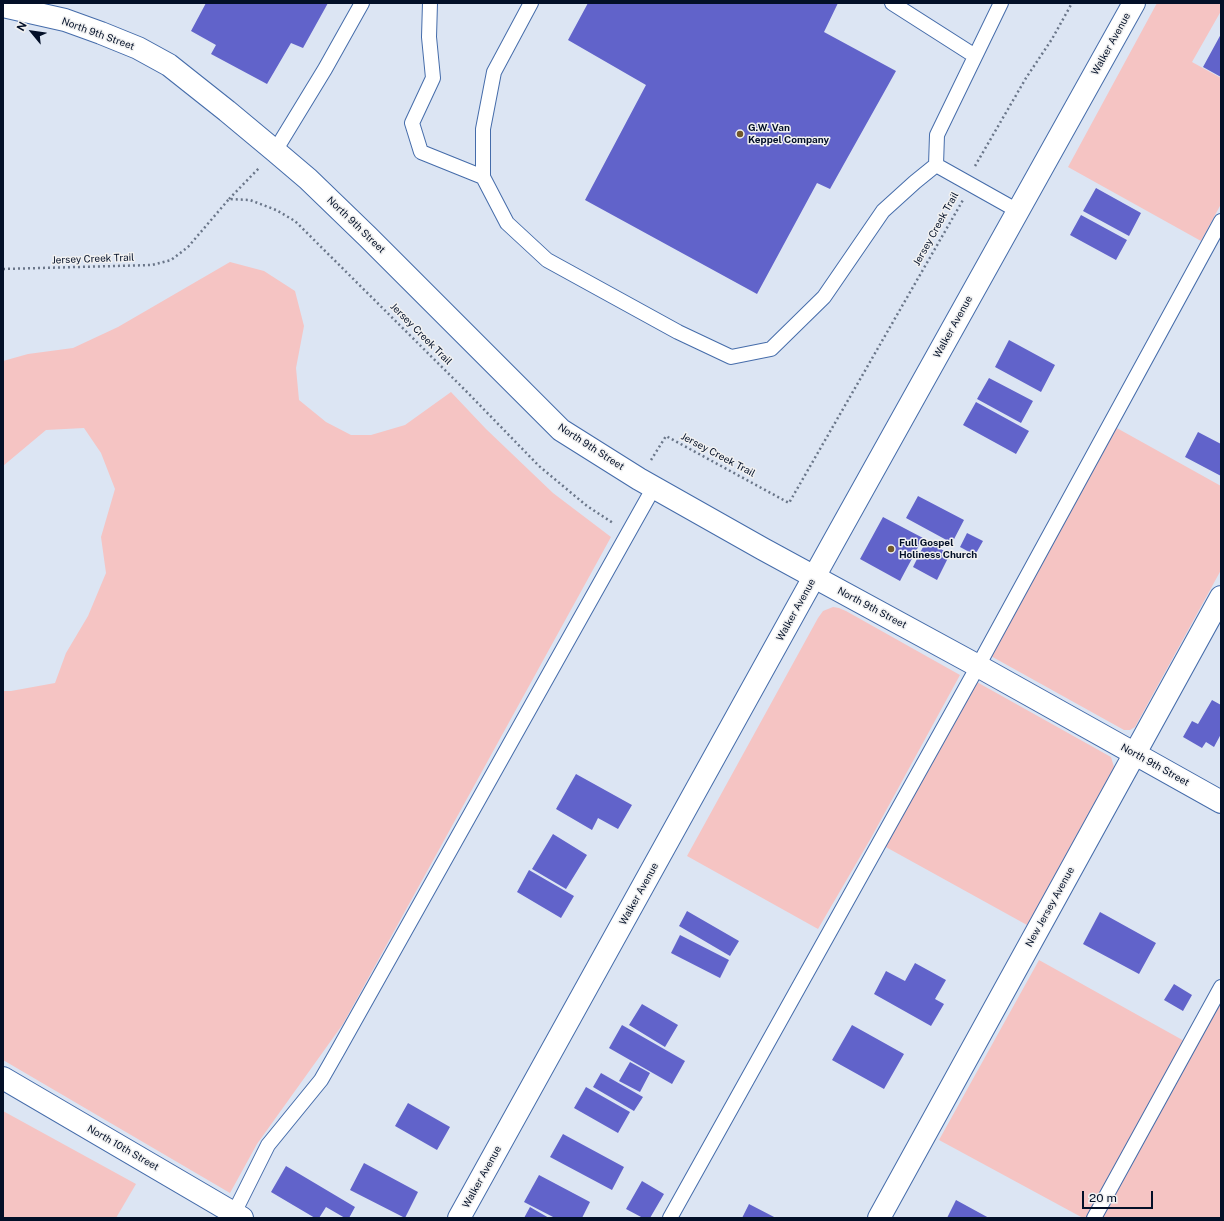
<!DOCTYPE html>
<html>
<head>
<meta charset="utf-8">
<style>
  body { margin:0 }
  #map { position:relative; width:1224px; height:1221px; overflow:hidden; background:#dce5f3; font-family:"Public Sans",sans-serif }
  canvas { display:block }
  .frame { position:absolute; inset:0; border:4px solid #031028; pointer-events:none }
  .north { position:absolute; left:12px; top:12px; width:40px; height:40px; -webkit-text-stroke:3px #f1f1f1; paint-order:stroke; rotate:299deg; font-size:11px; font-weight:700; line-height:16px; text-align:center; color:#031028 }
  .north::after { content:''; display:block; margin:auto; width:14px; height:18px; background:#031028; clip-path:polygon(50% 0,100% 100%,50% 72%,0 100%) }
  .scale { position:absolute; left:1082px; top:1191px; width:71px; height:18px; box-sizing:border-box; border:2px solid #031028; border-top:0; padding-left:5px; font-size:12px; line-height:14px; white-space:nowrap; color:#031028; -webkit-text-stroke:3px #f1f1f1; paint-order:stroke }
</style>
</head>
<body>
<div id="map">
<canvas width="1224" height="1221"></canvas>
<div class="frame"></div>
<div class="north">N</div>
<div class="scale">20 m</div>
</div>
<script>
const context = document.querySelector('canvas').getContext('2d');
context.lineJoin = 'round';
function fillPath(path, color) {
  context.fillStyle = color;
  context.fill(path, 'evenodd');
}
function poly(rows) {
  const path = new Path2D();
  for (const r of rows) {
    path.moveTo(r[0], r[1]);
    for (let i = 2; i < r.length; i += 2) path.lineTo(r[i], r[i + 1]);
  }
  return path;
}
function trace(path, color, width, dash) {
  context.strokeStyle = color;
  context.lineWidth = width;
  context.lineCap = dash ? 'butt' : 'round';
  context.setLineDash(dash || []);
  context.stroke(path);
}
function label(font, color, halo, rows, align = 'center') {
  context.font = font + ' "Public Sans",sans-serif';
  context.lineWidth = 3;
  context.setLineDash([]);
  context.textBaseline = 'middle';
  context.strokeStyle = halo;
  context.fillStyle = color;
  for (const [text, x, y, turn = 0] of rows) {
    context.save();
    context.translate(x, y);
    context.rotate((+turn || 0) * Math.PI / 180);
    context.textAlign = isNaN(turn) ? turn : align;
    if (halo) context.strokeText(text, 0, 0);
    context.fillText(text, 0, 0);
    context.restore();
  }
}
fillPath(poly([
  [1157,3,1221,3,1221,11,1192,62,1221,78,1221,204,1201,241,1068,167],
  [230,262,264,271,295,291,304,326,296,368,299,400,326,422,351,435,371,435,405,425,451,392,486,429,553,493,611,537,343,1024,257,1144,230,1193,3,1060,3,691,11,691,55,683,66,653,88,616,106,573,101,537,115,489,101,453,84,428,46,430,3,466,3,361,28,354,73,348,118,327],
  [1115,427,1221,486,1221,570,1135,727,1130,730,1124,730,989,655],
  [833,607,839,608,846,611,960,675,871,838,818,929,687,856,818,618,823,611],
  [975,681,1111,757,1114,767,1027,925,884,846],
  [1039,960,1195,1047,1221,1001,1221,1218,1083,1218,939,1140],
  [3,1111,136,1184,116,1218,3,1218]
]), '#f5c4c3');
fillPath(poly([
  [206,3,328,3,303,48,291,43,267,84,211,54,216,45,191,31],
  [588,3,838,3,824,32,896,71,830,189,817,183,757,294,585,200,646,85,568,40],
  [1221,34,1221,77,1203,67],
  [1096,188,1141,213,1129,236,1083,211],
  [1081,215,1127,240,1116,260,1070,235],
  [1009,340,1055,365,1041,392,995,367],
  [989,378,1033,401,1021,423,977,399],
  [976,402,1029,431,1016,454,963,425],
  [1198,432,1221,444,1221,476,1185,457],
  [918,496,964,520,952,543,906,518],
  [883,517,923,538,900,581,860,559],
  [967,533,983,541,975,555,960,547],
  [926,541,950,554,937,580,913,567],
  [1212,700,1221,705,1221,734,1214,747,1206,742,1202,748,1183,737,1192,721,1198,724],
  [576,774,632,805,618,829,598,818,592,830,556,809],
  [553,834,587,855,566,889,532,869],
  [529,870,574,896,561,918,517,892],
  [687,911,739,941,730,956,679,926],
  [1100,912,1156,943,1139,974,1083,944],
  [680,935,729,960,720,978,671,953],
  [915,963,946,980,935,999,944,1004,931,1026,874,994,886,971,905,981],
  [1174,984,1192,995,1183,1011,1164,1000],
  [642,1004,678,1025,665,1047,629,1025],
  [622,1025,685,1061,672,1084,609,1048],
  [852,1025,904,1054,884,1089,832,1060],
  [630,1062,650,1073,640,1092,619,1081],
  [601,1073,643,1097,634,1111,593,1087],
  [586,1087,630,1112,618,1133,574,1108],
  [408,1103,450,1127,437,1150,395,1126],
  [563,1134,624,1167,612,1190,550,1157],
  [364,1163,418,1192,405,1218,350,1190],
  [286,1166,355,1207,349,1218,345,1218,326,1207,319,1218,315,1218,271,1192],
  [539,1175,590,1202,582,1218,555,1218,524,1202],
  [642,1181,664,1194,650,1218,643,1218,626,1209],
  [956,1200,989,1218,947,1218],
  [749,1204,776,1218,742,1218],
  [530,1207,549,1218,524,1218]
]), '#6163ca');
const service = poly([
  [430,3,429,37,433,78,412,123,421,152,483,177],
  [531,3,494,72,483,129,483,177,507,223,547,260,678,332,731,357,771,349,824,297,883,211,915,182,936,165,1018,211],
  [892,3,975,56],
  [275,151,325,69,362,3],
  [936,165,937,135,1001,3],
  [234,1213,268,1145,321,1080,337,1052,654,487],
  [670,1218,978,666,1221,221],
  [1094,1218,1221,987]
]);
const minor = poly([
  [3,6,65,20,101,33,138,48,169,65,227,111,275,151,308,179,368,237,561,430,639,479,763,549,978,666,1221,802],
  [459,1218,834,541,1134,3],
  [879,1218,1221,597]
]);
const tertiary = poly([
  [3,1078,242,1218]
]);
trace(service, '#456caa', 16);
trace(minor, '#456caa', 24);
trace(tertiary, '#456caa', 24);
trace(poly([
  [975,166,1026,78,1052,39,1072,3],
  [229,199,259,168],
  [3,269,152,265,171,260,188,247,229,199,250,200,276,210,295,221,466,391,539,466,587,506,613,523],
  [651,460,666,436,789,503,963,200]
]), '#6a7689', 2.5, [2, 3]);
trace(service, '#fff', 14);
trace(minor, '#fff', 22);
trace(tertiary, '#fff', 22);
for (const [x, y, r, color] of [
  [740,134,4,"#72582a"],
  [891,549,4,"#72582a"]
]) {
  const dot = new Path2D();
  dot.arc(x, y, r, 0, 2 * Math.PI);
  context.fillStyle = color;
  context.fill(dot);
  trace(dot, '#f1f1f1', 1.5);
}
label('10px', '#031028', '#f1f1f1', [
  ["North 9th Street",98,34,20],
  ["Walker Avenue",1111,44,-61],
  ["North 9th Street",356,225,44],
  ["Jersey Creek Trail",936,229,-61],
  ["Jersey Creek Trail",93,259,-2],
  ["Walker Avenue",953,327,-61],
  ["Jersey Creek Trail",421,334,45],
  ["North 9th Street",591,447,33],
  ["Jersey Creek Trail",718,455,28],
  ["North 9th Street",872,608,28],
  ["Walker Avenue",796,610,-61],
  ["North 9th Street",1155,765,29],
  ["Walker Avenue",639,894,-61],
  ["New Jersey Avenue",1050,907,-61],
  ["North 10th Street",123,1148,30],
  ["Walker Avenue",482,1177,-61]
]);
label('bold 10px', '#031028', '#f1f1f1', [
  ["G.W. Van",748,128],
  ["Keppel Company",748,140],
  ["Full Gospel",899,543],
  ["Holiness Church",899,555]
], 'left');
</script>
</body>
</html>
